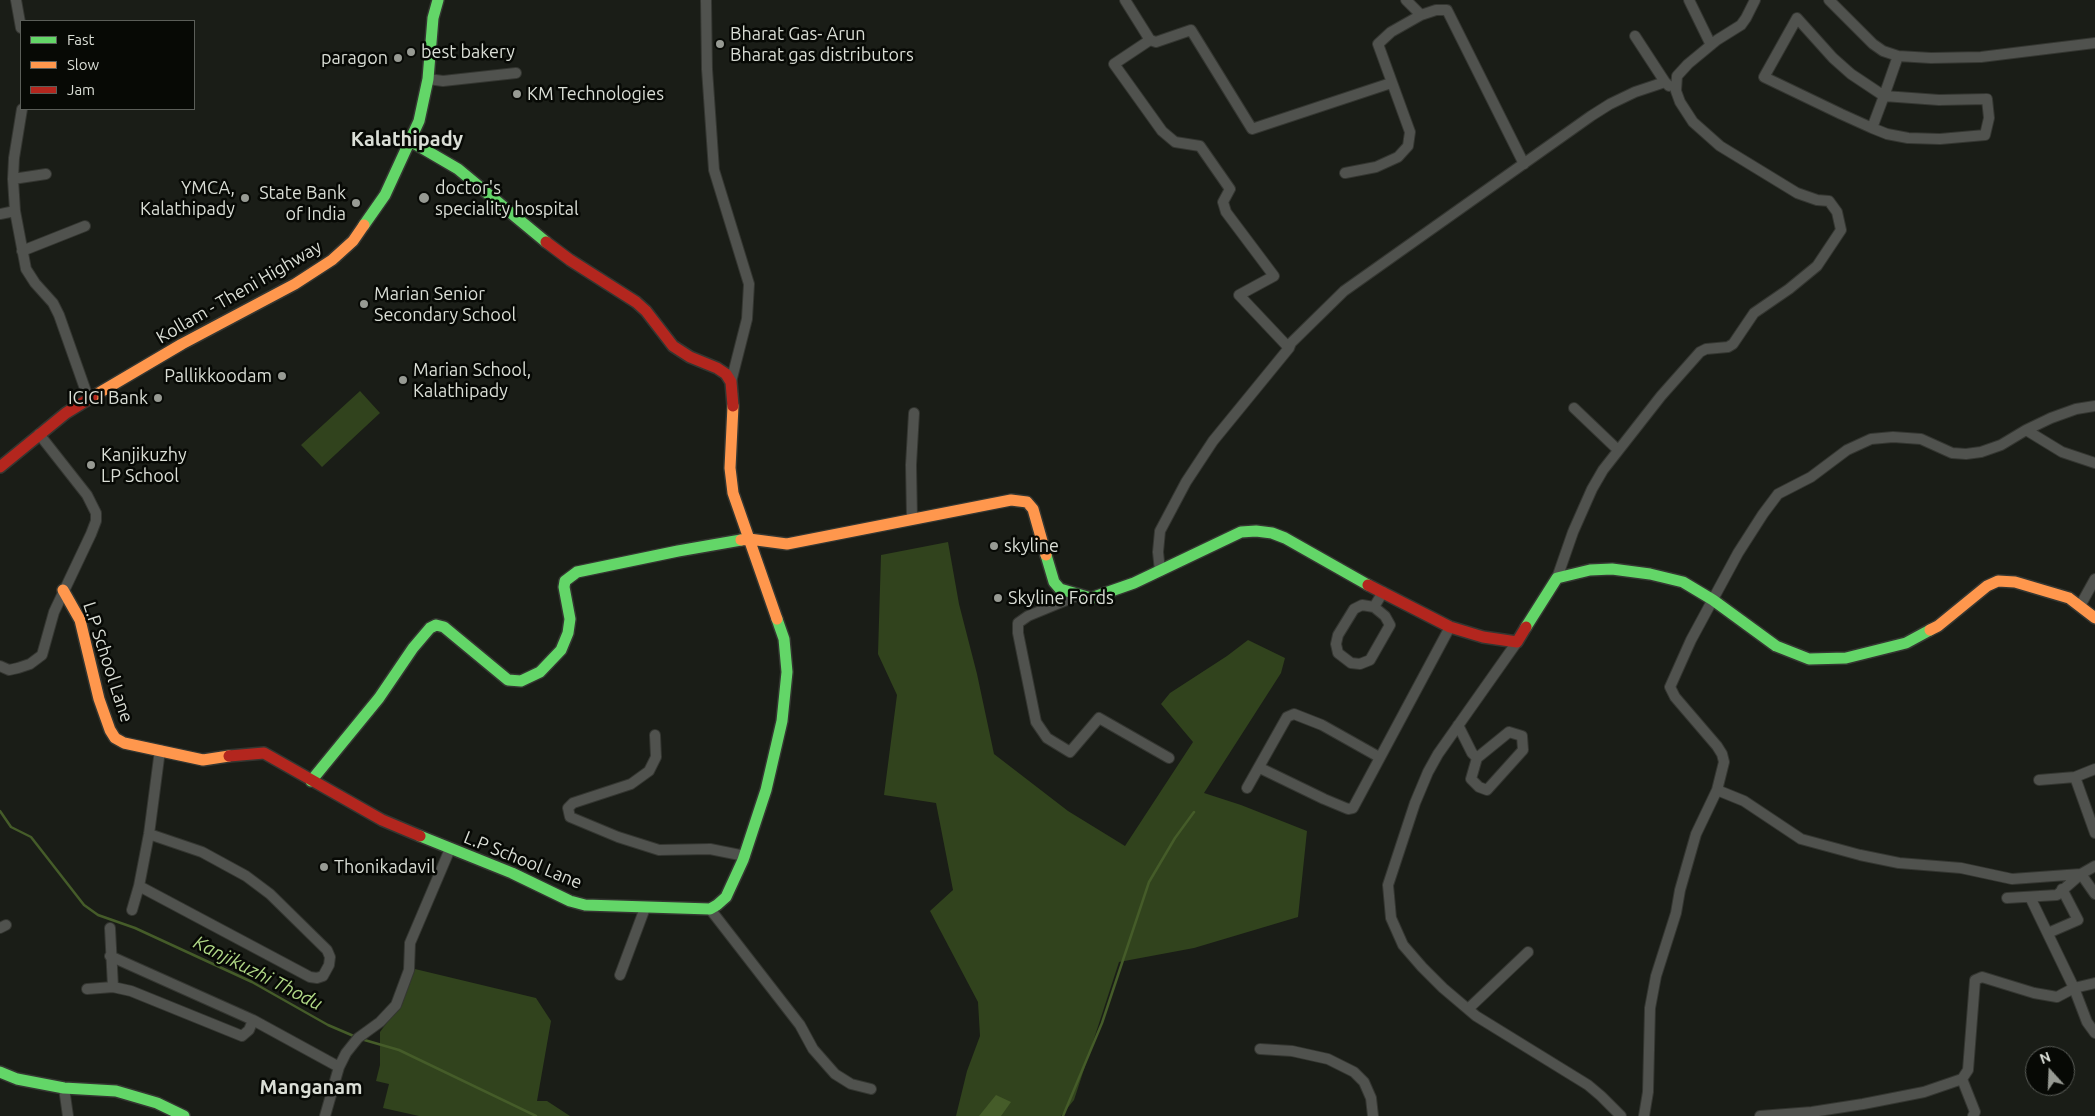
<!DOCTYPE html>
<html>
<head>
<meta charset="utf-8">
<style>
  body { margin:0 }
  #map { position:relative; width:2095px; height:1116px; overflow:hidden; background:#1a1d17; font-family:Ubuntu,sans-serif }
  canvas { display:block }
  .legend { position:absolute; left:20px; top:20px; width:175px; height:90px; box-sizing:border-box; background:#070905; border:1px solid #5b5e59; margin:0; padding:6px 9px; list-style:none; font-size:15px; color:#daded6 }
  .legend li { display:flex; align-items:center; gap:10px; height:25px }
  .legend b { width:25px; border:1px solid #5b5e59 }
  .north { position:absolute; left:2025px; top:1046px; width:50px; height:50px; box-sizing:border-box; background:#070905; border:1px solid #5b5e59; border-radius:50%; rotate:340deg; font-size:14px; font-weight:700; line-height:20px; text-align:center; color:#daded6 }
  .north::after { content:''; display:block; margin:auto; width:18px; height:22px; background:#979a93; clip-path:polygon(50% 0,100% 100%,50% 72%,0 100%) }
</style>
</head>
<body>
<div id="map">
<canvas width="2095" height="1116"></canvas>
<ul class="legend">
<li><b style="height:6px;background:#63d668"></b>Fast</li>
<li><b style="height:6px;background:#ff974d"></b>Slow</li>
<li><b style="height:6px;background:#b3261e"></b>Jam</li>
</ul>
<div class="north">N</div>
</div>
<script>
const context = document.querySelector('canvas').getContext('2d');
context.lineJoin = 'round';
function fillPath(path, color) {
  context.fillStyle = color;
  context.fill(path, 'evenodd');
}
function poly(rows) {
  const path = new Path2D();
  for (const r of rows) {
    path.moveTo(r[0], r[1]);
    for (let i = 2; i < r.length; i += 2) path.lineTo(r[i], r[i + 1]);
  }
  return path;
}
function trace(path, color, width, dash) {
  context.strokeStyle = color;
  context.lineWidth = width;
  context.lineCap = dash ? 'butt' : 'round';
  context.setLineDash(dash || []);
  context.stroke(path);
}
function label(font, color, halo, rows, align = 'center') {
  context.font = font + ' Ubuntu,sans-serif';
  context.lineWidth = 5;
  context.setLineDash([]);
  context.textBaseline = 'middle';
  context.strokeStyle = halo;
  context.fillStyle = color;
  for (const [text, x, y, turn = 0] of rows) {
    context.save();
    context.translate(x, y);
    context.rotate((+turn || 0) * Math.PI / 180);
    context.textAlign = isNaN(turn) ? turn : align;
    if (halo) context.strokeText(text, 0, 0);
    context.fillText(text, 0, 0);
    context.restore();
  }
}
fillPath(poly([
  [360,391,380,413,322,467,301,445],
  [948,542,959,604,977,674,994,754,1068,811,1125,846,1193,742,1161,704,1170,693,1227,656,1248,640,1285,658,1281,673,1204,793,1241,805,1307,831,1298,917,1194,948,1119,962,1074,1100,1061,1116,956,1116,967,1071,980,1036,978,1002,930,911,953,890,936,803,884,795,897,695,878,654,881,555],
  [415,969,536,998,551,1021,537,1101,547,1101,570,1116,419,1116,383,1108,389,1084,376,1081,380,1065,380,1032,402,1002]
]), '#31431d');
fillPath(poly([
  [996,1095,1011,1102,1001,1116,979,1116]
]), '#455c29');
trace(poly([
  [0,811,11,827,31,837,84,905,98,915,135,928,252,982,328,1025,356,1037],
  [361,1039,399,1050,536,1116],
  [1063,1116,1102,1023,1149,882,1175,838,1194,812]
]), '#455c29', 2.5);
const street = poly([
  [16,0,21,28],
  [706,0,707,69,714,170,749,284,747,319,731,382],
  [1125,0,1150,40,1156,42,1191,30,1252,129,1391,83],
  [1406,0,1421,15,1436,10,1447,10,1524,164],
  [1689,0,1711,45],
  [1829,0,1873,44,1883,51,1898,56,1931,58,1981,57,2095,43],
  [1635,36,1665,82,1669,86],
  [1150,40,1114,64,1162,131,1175,142,1200,146,1230,189,1223,202,1226,212,1274,276,1239,295,1289,348],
  [428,79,443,81,516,73],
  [22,109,14,158,13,179,15,211,26,269,35,283,53,303,59,315,89,400],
  [1872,128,1884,96,1851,74,1833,58,1797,18,1764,77,1841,114,1872,128,1887,134,1908,138,1940,139,1985,135,1989,118,1987,99,1939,100,1884,96,1898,56],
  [1345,173,1376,167,1398,157,1408,146,1410,132,1378,44,1391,32,1421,15],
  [13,179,46,174],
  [0,214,15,211],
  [22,251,85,226],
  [1574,408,1618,450],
  [2026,430,2062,452,2095,463],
  [912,519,911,465,914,413],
  [1160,571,1158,552,1160,531,1186,482,1213,441,1289,348,1291,343,1344,291,1591,116,1610,104,1635,92,1665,82],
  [1557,578,1573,532,1592,489,1603,470,1661,396,1700,352,1706,349,1728,347,1733,344,1754,313,1789,289,1817,266,1841,230,1837,212,1829,201,1817,200,1797,193,1720,146,1693,122,1680,102,1676,91,1677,76,1688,64,1717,40,1741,25,1746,18,1755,0],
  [1079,595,1028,616,1018,623,1018,633,1036,722,1047,738,1070,752,1099,718,1169,758],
  [2080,606,2095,579],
  [1374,607,1362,605,1354,609,1338,635,1336,644,1338,653,1351,663,1360,664,1370,660,1390,625,1385,616,1374,607,1383,592],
  [1517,642,1438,754,1428,772,1415,803,1388,885,1391,918,1403,945,1422,967,1443,988,1476,1016,1588,1085,1601,1096,1621,1116],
  [0,666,9,670,18,668,30,664,42,655,54,612,91,534,96,521,96,513,87,495,39,434],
  [1458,725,1472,753,1477,758],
  [1509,732,1522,736,1523,750,1487,790,1479,787,1471,779,1477,758,1509,732],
  [655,735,656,757,649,771,631,784,573,803,568,808,570,817,618,837,659,850,710,849,745,856],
  [1260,768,1324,799,1348,809,1353,808,1450,627],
  [2075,777,2095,833],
  [2039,780,2075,777,2095,769],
  [1247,788,1287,717,1294,714,1322,725,1379,757],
  [1717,790,1744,801,1801,839,1860,855,1899,863,1961,868,2012,879,2081,874,2095,894],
  [139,886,310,977,317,978,323,976,329,965,330,957,327,950,270,894,246,876,202,852,149,834],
  [2030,897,2074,988,2087,1022,2095,1033],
  [2007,898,2057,895,2081,874,2095,866],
  [710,909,800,1025,813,1049,835,1074,851,1084,871,1089],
  [132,910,139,886,149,834,160,750],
  [0,928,6,925],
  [110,928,113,987],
  [2048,933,2078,920,2062,889],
  [110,956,253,1020,339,1067],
  [620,975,645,908],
  [87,989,113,987,131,991,242,1036,249,1030,253,1020],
  [1468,1009,1528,952],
  [1260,1049,1292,1051,1328,1059,1354,1072,1364,1082,1371,1098,1373,1116],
  [1962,1079,1975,1112,1973,1116],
  [64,1088,68,1116],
  [325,1116,339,1067,346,1053,358,1038,380,1022,396,1005,409,970,410,943,450,849],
  [1644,1116,1648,1092,1650,1008,1656,976,1676,913,1680,890,1696,834,1717,790,1724,762,1722,754,1717,746,1675,697,1670,687,1691,640,1738,553,1763,514,1778,494,1811,477,1847,450,1871,439,1893,437,1921,439,1952,453,1966,454,1981,452,2001,445,2026,430,2051,418,2076,409,2095,406],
  [1760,1116,1812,1112,1863,1104,1924,1092,1962,1079,1968,1070,1975,980,1982,977,2034,993,2057,997,2074,988,2095,983]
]);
const fast = poly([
  [410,141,458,169,546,242],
  [364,225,385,195,419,121,428,79,433,18,438,0],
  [1046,555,1054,582,1060,589,1091,598,1134,583,1241,532,1256,531,1272,533,1285,538,1368,585],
  [1526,627,1557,578,1590,570,1612,569,1650,574,1683,582,1713,600,1776,646,1809,659,1846,658,1906,643,1930,630],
  [311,781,379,698,413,648,430,628,436,625,444,627,508,680,521,681,540,672,561,650,568,633,570,619,564,587,565,581,577,572,678,551,741,540],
  [420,836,512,873,570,901,585,905,710,909,717,905,726,897,743,860,766,790,782,721,787,672,784,639,777,619],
  [0,1072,17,1079,64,1088,116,1091,157,1103,184,1116]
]);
const slow = poly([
  [92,397,182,344,295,284,332,260,353,241,364,225],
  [733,406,730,468,733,493,777,619],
  [741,540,749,539,787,544,1011,500,1027,502,1033,509,1046,555],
  [63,590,80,620,99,699,110,730,115,738,124,743,203,760,229,756],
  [1930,630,1938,626,1987,586,1998,581,2015,582,2069,598,2095,618]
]);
const jam = poly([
  [546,242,570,260,636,302,646,311,673,346,690,357,717,368,726,374,731,382,733,406],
  [0,467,66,413,92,397],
  [1368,585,1450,627,1483,637,1517,642,1526,627],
  [229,756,264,753,382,820,420,836]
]);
trace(street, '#343631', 12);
trace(fast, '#343631', 14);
trace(slow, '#343631', 14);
trace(jam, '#343631', 14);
trace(street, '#50524e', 10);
trace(fast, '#63d668', 11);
trace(slow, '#ff974d', 11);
trace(jam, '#b3261e', 11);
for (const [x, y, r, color] of [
  [720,44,5,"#979a93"],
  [411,52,5,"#979a93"],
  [398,58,5,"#979a93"],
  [517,94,5,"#979a93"],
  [245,198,5,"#979a93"],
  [424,198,6,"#979a93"],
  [356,203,5,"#979a93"],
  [364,304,5,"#979a93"],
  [282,376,5,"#979a93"],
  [403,380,5,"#979a93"],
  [158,398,5,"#979a93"],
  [91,465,5,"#979a93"],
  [994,546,5,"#979a93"],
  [998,598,5,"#979a93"],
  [324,867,5,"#979a93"]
]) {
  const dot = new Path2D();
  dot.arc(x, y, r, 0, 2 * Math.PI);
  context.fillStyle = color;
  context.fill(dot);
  trace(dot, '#070905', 2);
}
label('18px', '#daded6', '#070905', [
  ["Bharat Gas- Arun",730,34],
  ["Bharat gas distributors",730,55],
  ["best bakery",421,52],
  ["paragon",388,58,"right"],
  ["KM Technologies",527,94],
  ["YMCA,",235,188,"right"],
  ["Kalathipady",235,209,"right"],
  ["doctor's",435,188],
  ["speciality hospital",435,209],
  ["State Bank",346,193,"right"],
  ["of India",346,214,"right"],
  ["Marian Senior",374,294],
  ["Secondary School",374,315],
  ["Marian School,",413,370],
  ["Kalathipady",413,391],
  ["Pallikkoodam",272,376,"right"],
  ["ICICI Bank",148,398,"right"],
  ["Kanjikuzhy",101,455],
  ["LP School",101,476],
  ["skyline",1004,546],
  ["Skyline Fords",1008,598],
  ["Thonikadavil",334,867]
], 'left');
label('18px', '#daded6', '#070905', [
  ["Kollam - Theni Highway",239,292,-30],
  ["L.P School Lane",108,662,72],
  ["L.P School Lane",523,860,22]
]);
label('italic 19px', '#b1d987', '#070905', [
  ["Kanjikuzhi Thodu",258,973,27]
]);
label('bold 20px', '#daded6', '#070905', [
  ["Kalathipady",407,139],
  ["Manganam",311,1087]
]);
</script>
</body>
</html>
